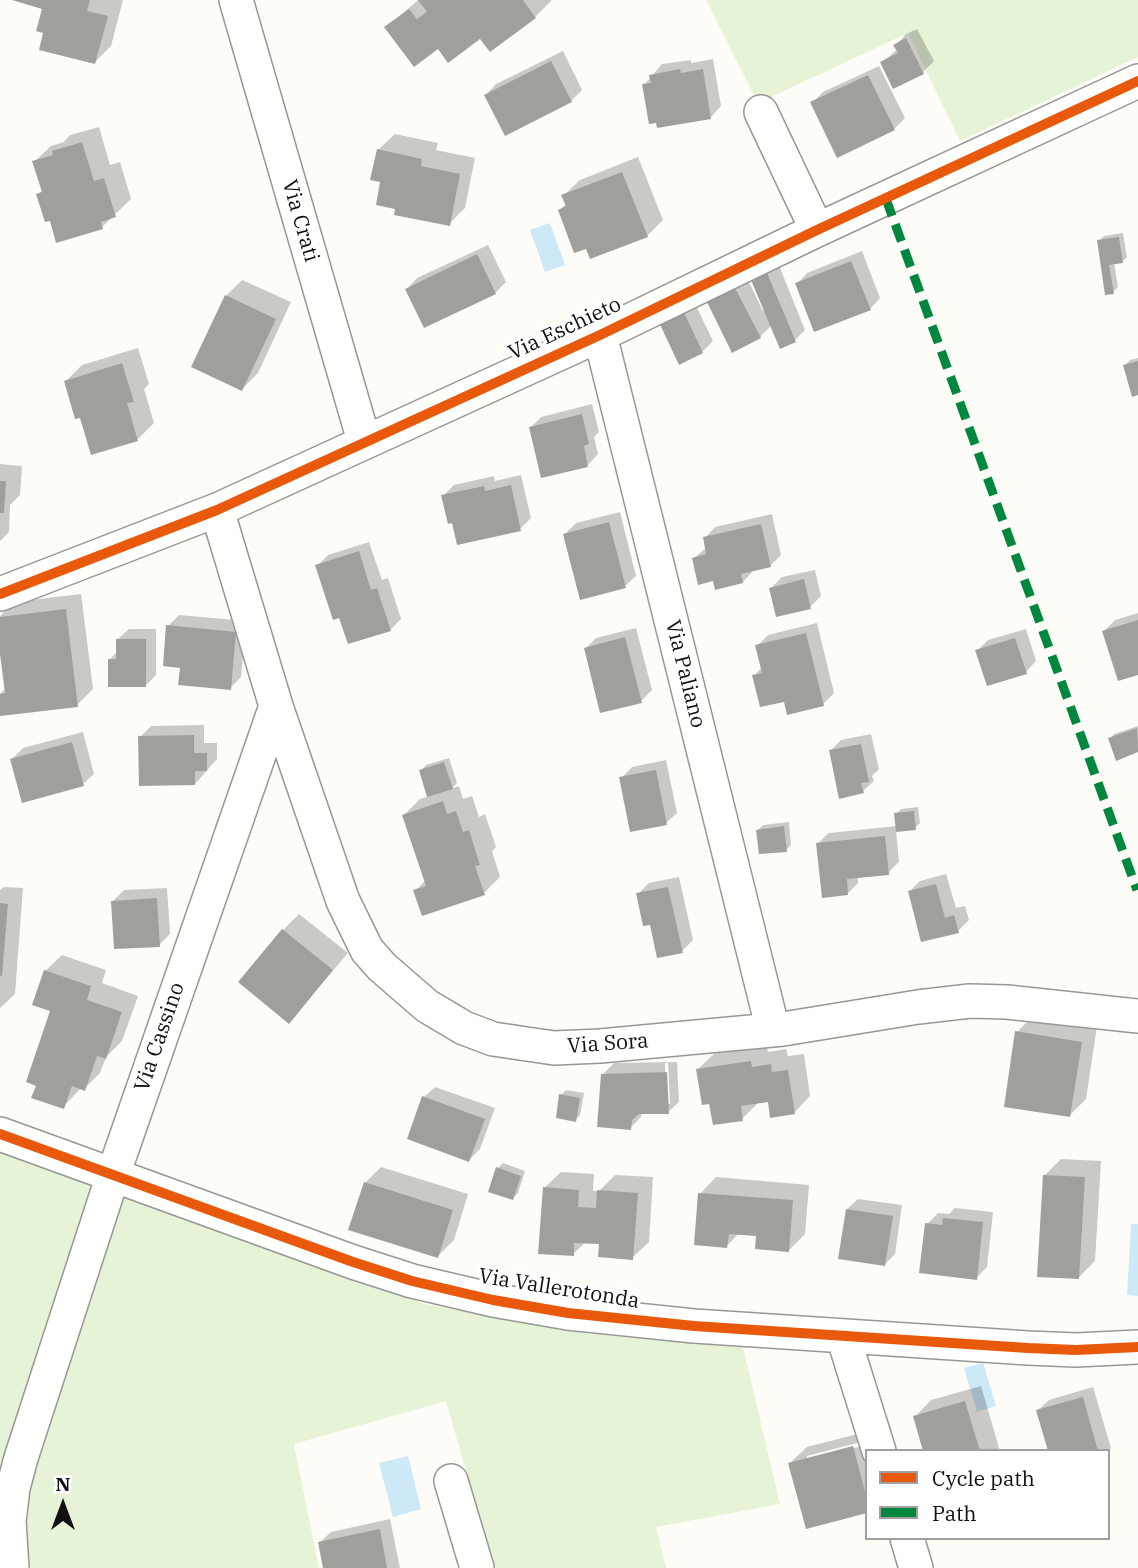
<!DOCTYPE html>
<html>
<head>
<meta charset="utf-8">
<style>
  body { margin:0 }
  #map { position:relative; width:1138px; height:1568px; overflow:hidden; background:#fdfcf7; font-family:"IBM Plex Serif",serif }
  canvas { display:block }
  .legend { position:absolute; left:865px; top:1449px; width:245px; height:91px; box-sizing:border-box; background:#fff; border:2px solid #a0a0a0; margin:0; padding:9px 12px; list-style:none; font-size:21px; color:#111 }
  .legend li { display:flex; align-items:center; gap:14px; height:35px }
  .legend b { width:35px; border:2px solid #a0a0a0 }
  .north { position:absolute; left:28px; top:1470px; width:70px; height:70px; -webkit-text-stroke:5px #fff; paint-order:stroke; rotate:0deg; font-size:19px; font-weight:700; line-height:28px; text-align:center; color:#111 }
  .north::after { content:''; display:block; margin:auto; width:24px; height:32px; background:#111; clip-path:polygon(50% 0,100% 100%,50% 72%,0 100%) }
</style>
</head>
<body>
<div id="map">
<canvas width="1138" height="1568"></canvas>
<ul class="legend">
<li><b style="height:9px;background:#e8590c"></b>Cycle path</li>
<li><b style="height:9px;background:#00873e"></b>Path</li>
</ul>
<div class="north">N</div>
</div>
<script>
const context = document.querySelector('canvas').getContext('2d');
context.lineJoin = 'round';
function fillPath(path, color) {
  context.fillStyle = color;
  context.fill(path, 'evenodd');
}
function poly(rows) {
  const path = new Path2D();
  for (const r of rows) {
    path.moveTo(r[0], r[1]);
    for (let i = 2; i < r.length; i += 2) path.lineTo(r[i], r[i + 1]);
  }
  return path;
}
function trace(path, color, width, dash) {
  context.strokeStyle = color;
  context.lineWidth = width;
  context.lineCap = dash ? 'butt' : 'round';
  context.setLineDash(dash || []);
  context.stroke(path);
}
function label(font, color, halo, rows, align = 'center') {
  context.font = font + ' "IBM Plex Serif",serif';
  context.lineWidth = 7;
  context.setLineDash([]);
  context.textBaseline = 'middle';
  context.strokeStyle = halo;
  context.fillStyle = color;
  for (const [text, x, y, turn = 0] of rows) {
    context.save();
    context.translate(x, y);
    context.rotate((+turn || 0) * Math.PI / 180);
    context.textAlign = isNaN(turn) ? turn : align;
    if (halo) context.strokeText(text, 0, 0);
    context.fillText(text, 0, 0);
    context.restore();
  }
}
fillPath(poly([
  [706,0,1138,0,1138,57,960,141,908,33,758,103],
  [0,1149,425,1304,590,1334,743,1347,780,1504,656,1527,666,1568,494,1568,446,1401,294,1444,319,1568,0,1568]
]), '#e7f3d7');
fillPath(poly([
  [550,223,565,265,545,272,530,230],
  [1131,1224,1138,1224,1138,1296,1127,1295],
  [983,1363,996,1406,977,1412,964,1368],
  [408,1456,421,1509,393,1517,379,1463]
]), '#cde8f7');
fillPath(poly([
  [18,0,123,0,111,46,95,62,45,32,44,7],
  [418,0,551,0,551,1,535,17,481,37,438,47,386,28],
  [917,29,934,61,923,72,882,62,898,49,896,45,906,34],
  [563,51,582,90,571,101,486,95,496,84],
  [713,59,721,106,711,117,644,85,662,64,691,60,691,63],
  [879,66,905,118,894,129,812,103,823,92],
  [99,127,110,165,120,162,131,199,102,227,51,219,38,194,43,190,34,162,51,146,64,142,70,135],
  [395,134,438,143,436,150,475,158,465,208,449,224,397,207,383,180,378,150],
  [638,157,663,220,647,236,587,246,560,210,566,204,563,196,580,180],
  [1123,233,1127,257,1122,262,1114,263,1118,287,1113,292,1099,241,1104,236],
  [488,245,506,282,495,293,407,289,417,278],
  [862,251,880,298,870,309,797,284,807,273],
  [778,263,805,330,795,340,772,325,760,337,718,287,745,274,763,311,766,309,753,280],
  [242,280,291,302,258,373,242,389,226,296],
  [691,295,713,341,702,352,658,316],
  [138,348,149,384,144,389,154,423,138,439,92,453,81,415,66,381,82,365],
  [1138,358,1138,393,1125,365,1130,360],
  [592,404,599,432,594,437,598,454,588,465,530,428,541,417],
  [0,464,22,466,20,495,10,505,9,532,0,541],
  [521,475,531,518,520,529,453,520,443,496,454,485,494,476,495,481],
  [620,512,636,576,625,586,565,534,576,523],
  [772,514,781,555,770,566,753,571,743,582,714,579,694,558,707,547,705,538,715,527],
  [369,542,382,580,388,578,401,619,390,630,340,616,317,566,328,555],
  [815,570,821,596,810,607,771,588,782,577],
  [81,594,93,689,77,705,0,699,0,694,6,688,0,640,0,616,13,602],
  [1138,613,1138,673,1104,631,1115,620],
  [179,615,246,621,241,677,230,688,182,666,168,626],
  [817,623,834,693,823,704,785,700,754,676,762,667,757,646,768,635],
  [636,628,652,690,641,701,585,649,596,638],
  [129,629,156,629,156,675,145,686,110,659,118,651,118,639],
  [1026,629,1036,661,1026,672,977,651,988,640],
  [204,725,204,743,217,743,217,759,195,784,140,737,151,726],
  [1138,726,1138,751,1117,758,1110,739,1114,734],
  [83,732,94,774,83,784,12,759,23,748],
  [871,734,879,769,872,776,874,781,863,791,830,751,841,740],
  [449,758,457,783,451,789,459,786,463,799,472,796,479,817,485,814,496,847,492,851,500,877,484,893,415,891,426,880,404,815,420,799,429,796,421,770,426,765],
  [666,760,677,813,666,823,621,778,632,767],
  [918,807,920,823,915,828,896,830,899,862,888,873,858,876,858,883,848,893,818,843,829,833,897,826,896,814,901,809],
  [789,822,791,845,786,850,758,830,763,825],
  [946,874,956,908,965,906,969,920,958,931,909,892,920,881],
  [679,877,693,940,682,951,651,923,638,894,649,883],
  [4,887,23,888,15,994,0,1008,0,890],
  [167,888,170,934,159,945,113,901,124,890],
  [299,914,348,953,289,1022,283,930],
  [62,955,106,970,102,983,138,996,122,1041,106,1057,100,1073,84,1089,81,1088,63,1107,38,1085,53,1010,45,971],
  [1033,1016,1097,1026,1086,1099,1070,1115,1017,1032],
  [767,1046,768,1052,786,1049,788,1056,804,1054,810,1096,794,1113,769,1100,758,1103,742,1119,698,1069,715,1053],
  [677,1062,679,1102,668,1112,642,1112,641,1117,630,1128,603,1074,614,1063],
  [665,1063,668,1063,670,1104,666,1104],
  [435,1087,495,1108,480,1149,469,1160,424,1097],
  [566,1090,584,1093,580,1115,575,1120,561,1095],
  [1061,1159,1101,1161,1095,1261,1079,1277,1045,1175],
  [503,1163,525,1171,518,1193,513,1198,498,1168],
  [381,1167,468,1194,454,1240,438,1256,365,1183],
  [561,1172,594,1174,593,1191,599,1191,615,1175,653,1177,649,1242,632,1258,601,1242,586,1242,573,1254,544,1188],
  [716,1177,809,1185,805,1234,789,1250,758,1235,739,1233,727,1246,700,1194],
  [858,1199,902,1205,895,1254,884,1265,847,1209],
  [955,1208,993,1212,987,1267,976,1278,927,1224,938,1213,949,1214],
  [981,1386,1000,1451,925,1451,915,1417,931,1400],
  [1093,1387,1111,1448,1108,1451,1049,1451,1038,1410,1049,1400],
  [869,1431,867,1512,790,1463,807,1447],
  [861,1442,862,1446,807,1460,807,1456],
  [390,1519,400,1568,325,1568,320,1542,331,1532]
]), '#0003');
fillPath(poly([
  [12,0,90,0,87,11,108,16,95,64,39,50,43,33,36,31,42,9],
  [418,0,523,0,536,18,490,52,480,39,448,63,438,49,414,67,384,27,409,9,417,19,427,12],
  [906,38,924,74,893,89,880,62,898,53,893,45],
  [551,61,572,102,505,136,484,95],
  [680,69,681,73,703,69,711,119,657,128,656,123,649,124,642,84,651,83,649,75],
  [868,75,895,130,837,158,810,102],
  [82,142,94,181,104,178,116,217,101,222,103,229,56,243,50,221,45,222,36,194,42,192,32,161,53,155,52,151],
  [377,149,422,159,421,166,460,174,450,226,394,215,395,209,376,205,380,182,370,180],
  [622,172,648,237,590,259,586,249,574,253,558,210,566,206,561,195],
  [1119,237,1123,263,1109,265,1114,294,1105,295,1097,240],
  [477,254,496,294,424,328,405,289],
  [851,261,871,310,814,332,795,283],
  [767,273,796,342,780,349,751,280],
  [733,284,761,338,732,353,705,298],
  [225,295,276,319,242,391,191,367],
  [680,304,703,353,679,365,656,316],
  [1138,361,1138,395,1132,397,1123,365],
  [122,363,134,402,127,403,138,441,91,455,80,418,75,419,64,381],
  [582,414,589,444,584,446,588,467,541,478,529,427],
  [0,481,6,481,4,513,0,513],
  [511,485,521,531,457,545,452,523,448,524,441,495,484,486,485,491],
  [609,522,626,588,580,600,563,534],
  [761,524,771,567,741,574,743,583,715,590,713,581,698,585,692,558,706,554,703,537],
  [359,551,371,590,377,588,391,631,348,644,339,618,333,620,315,565],
  [804,579,811,609,776,617,769,588],
  [66,609,78,707,0,716,0,694,5,693,0,654,0,617],
  [1138,620,1138,675,1118,681,1102,631],
  [166,625,236,632,231,690,178,685,180,668,163,666],
  [806,633,824,706,787,715,784,702,760,707,752,675,762,673,755,645],
  [625,637,642,703,600,713,584,648],
  [1015,638,1027,674,987,686,975,650],
  [116,639,146,639,146,687,108,687,108,659,116,659],
  [1137,728,1138,752,1116,761,1108,738],
  [194,735,194,753,207,753,207,771,195,771,195,785,139,786,138,736],
  [72,742,84,786,22,803,10,759],
  [861,744,869,782,861,783,864,793,839,799,829,750],
  [444,762,453,789,427,797,419,770],
  [656,770,667,825,630,832,619,777],
  [443,801,447,814,456,811,463,832,469,830,480,865,475,866,485,895,422,916,413,890,426,886,402,815],
  [914,811,916,830,896,832,894,813],
  [784,826,787,852,759,854,756,830],
  [885,836,889,875,847,879,848,895,822,898,816,843],
  [936,884,945,918,954,915,959,933,921,942,908,891],
  [668,887,683,953,657,958,650,925,643,926,636,893],
  [157,898,160,947,114,949,111,901],
  [0,903,8,904,2,976,0,976],
  [282,929,333,970,289,1024,238,982],
  [44,970,91,986,87,1000,122,1012,106,1059,97,1056,85,1091,72,1086,64,1109,31,1098,36,1086,26,1082,50,1011,32,1005],
  [1015,1031,1082,1042,1070,1117,1004,1107],
  [751,1061,752,1067,771,1064,772,1072,788,1070,795,1114,770,1118,768,1102,741,1106,743,1121,713,1125,709,1104,702,1105,696,1069],
  [667,1072,669,1114,639,1114,632,1120,631,1130,597,1127,601,1074],
  [559,1094,580,1098,576,1122,556,1118],
  [422,1096,485,1119,469,1162,407,1139],
  [496,1167,521,1176,513,1200,488,1192],
  [1043,1175,1085,1177,1079,1279,1037,1277],
  [364,1182,453,1210,438,1258,348,1230],
  [543,1187,579,1190,578,1207,596,1208,597,1190,638,1193,633,1260,598,1257,599,1244,574,1243,574,1256,538,1254],
  [698,1193,793,1200,789,1252,755,1249,756,1236,729,1234,727,1248,694,1245],
  [846,1209,893,1216,885,1266,838,1259],
  [943,1218,983,1222,977,1280,919,1273,925,1223,942,1225],
  [1083,1397,1098,1451,1048,1451,1036,1410],
  [965,1401,980,1451,923,1451,913,1416],
  [853,1446,867,1499,867,1513,806,1529,788,1463],
  [380,1529,387,1568,323,1568,318,1542]
]), '#a19f9c');
const minor = poly([
  [236,0,364,441],
  [761,112,817,230],
  [600,335,769,1014],
  [0,594,217,510,600,335,817,230,1138,81],
  [276,706,343,901,367,950,382,967,427,1006,464,1028,493,1039,554,1048,600,1046,783,1029,918,1007,970,1001,1007,1002,1138,1016],
  [0,1134,353,1262,412,1281,493,1300,568,1313,694,1326,1028,1348,1076,1350,1138,1347],
  [843,1336,879,1451],
  [451,1481,477,1568],
  [907,1538,916,1568],
  [12,1568,9,1521,13,1488,21,1458,113,1175,276,706,217,510]
]);
trace(minor, '#979795', 36);
trace(minor, '#fffffe', 33);
trace(poly([
  [886,199,1137,890]
]), '#00873e', 9, [18, 9]);
trace(poly([
  [0,594,217,510,600,335,817,230,1138,81],
  [0,1134,353,1262,412,1281,493,1300,568,1313,694,1326,1028,1348,1076,1350,1138,1347]
]), '#e8590c', 10);
label('21px', '#111', '#fff', [
  ["Via Crati",300,221,74],
  ["Via Eschieto",565,329,-25],
  ["Via Paliano",685,674,76],
  ["Via Cassino",160,1037,-71],
  ["Via Sora",608,1044,-4],
  ["Via Vallerotonda",559,1289,9]
]);
</script>
</body>
</html>
